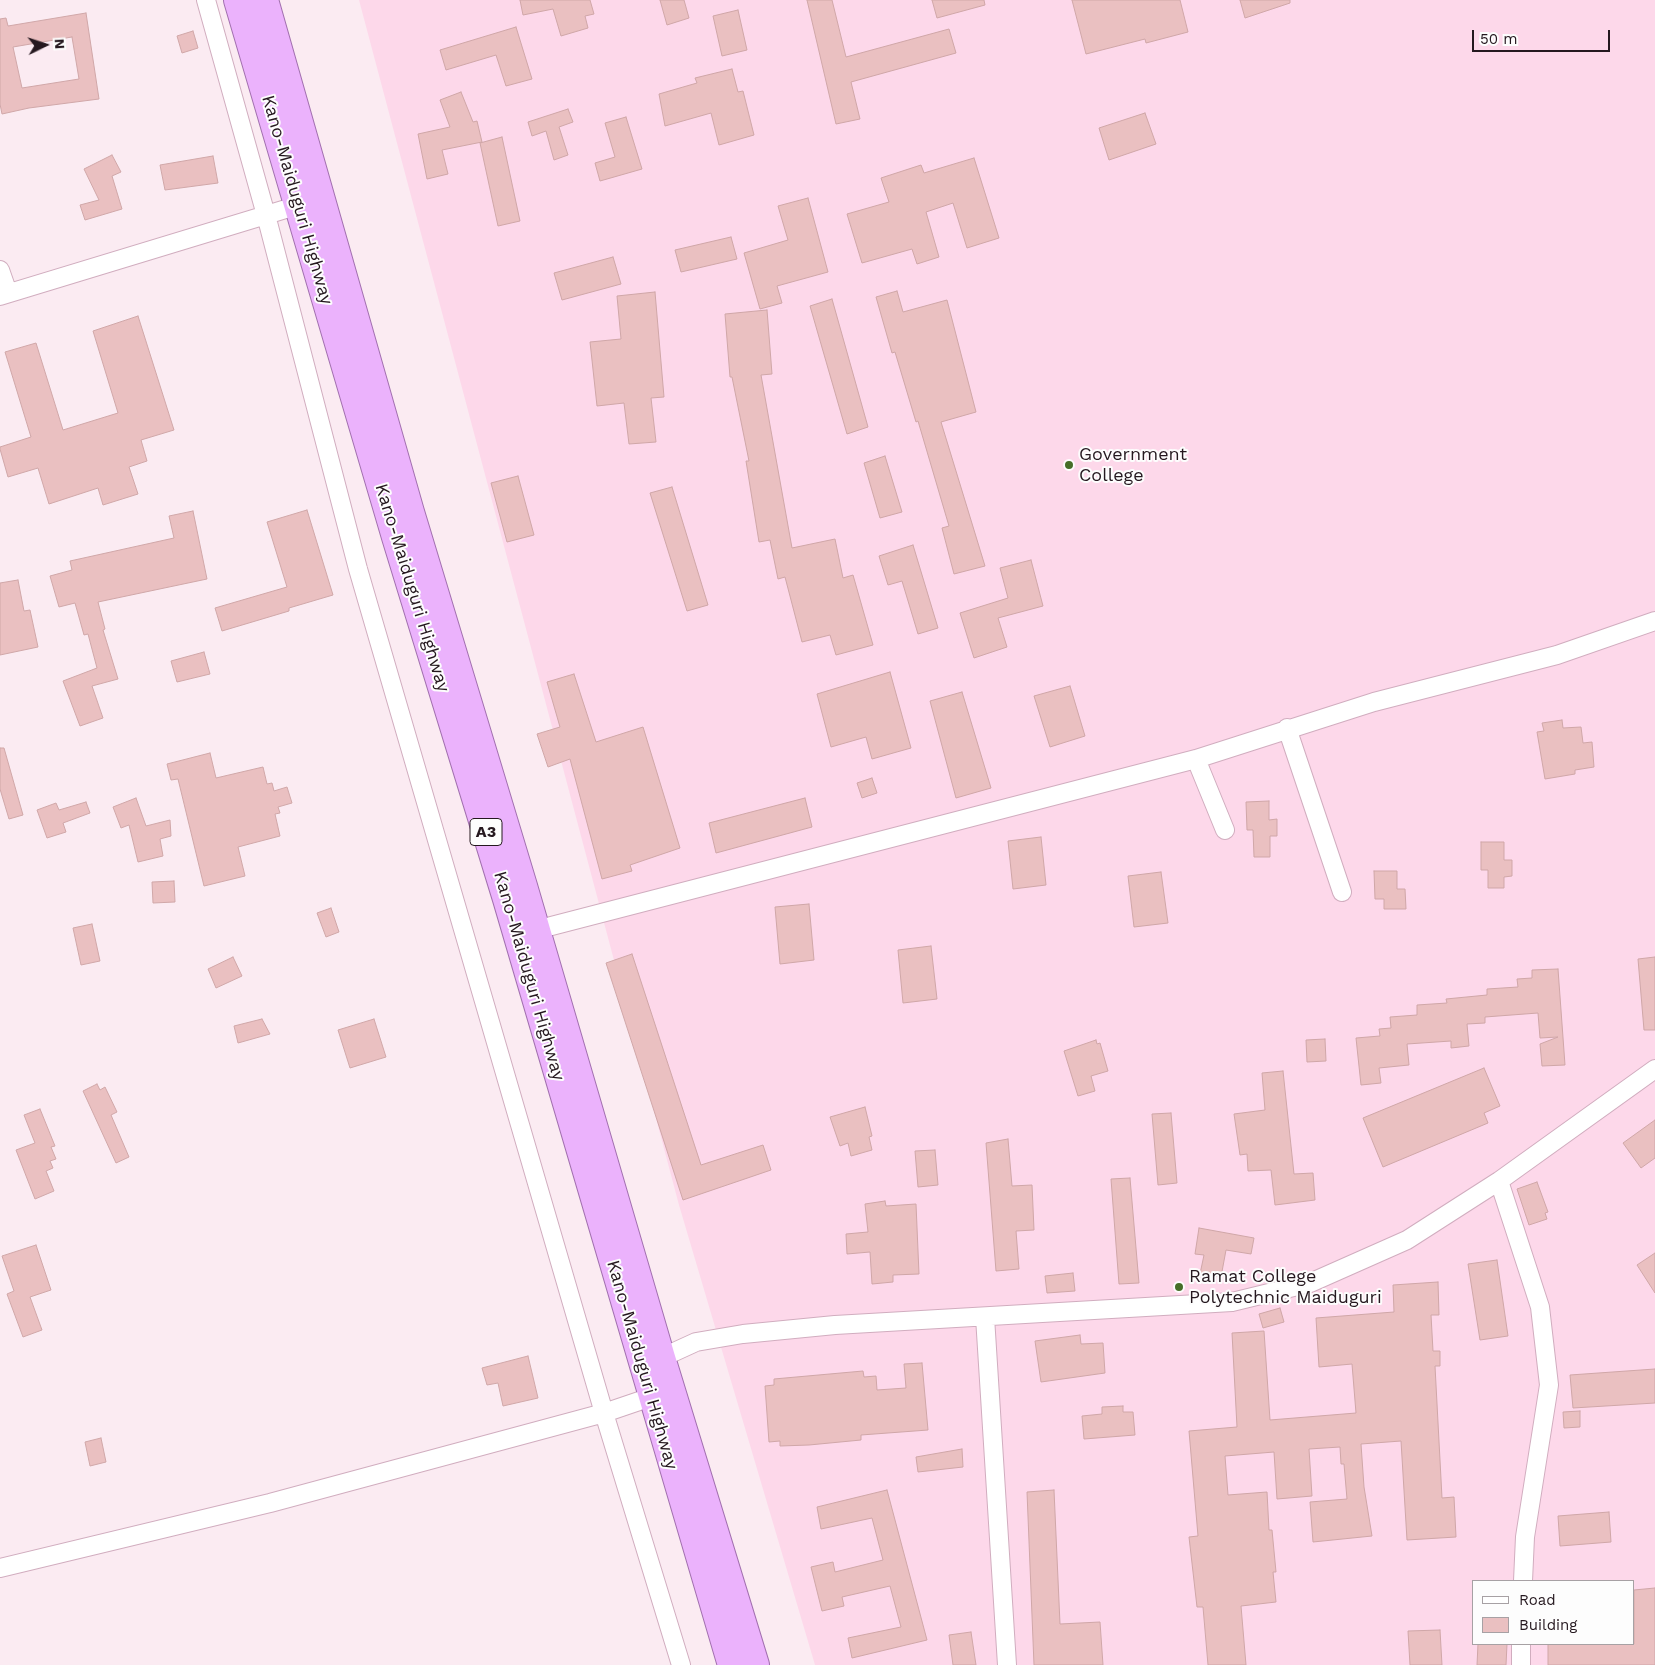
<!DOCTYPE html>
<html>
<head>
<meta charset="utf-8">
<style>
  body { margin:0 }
  #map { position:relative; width:1655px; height:1665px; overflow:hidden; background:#fbebf2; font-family:"Work Sans",sans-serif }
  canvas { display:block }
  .legend { position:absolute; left:1472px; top:1580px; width:162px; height:65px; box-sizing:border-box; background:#fdfdfd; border:1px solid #a7a1a4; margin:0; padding:6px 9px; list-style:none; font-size:15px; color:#25181f }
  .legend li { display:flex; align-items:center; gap:10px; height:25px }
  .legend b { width:25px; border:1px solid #a7a1a4 }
  .north { position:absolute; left:20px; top:20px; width:50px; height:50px; -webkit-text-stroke:4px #fdfdfd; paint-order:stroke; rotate:86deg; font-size:14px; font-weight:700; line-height:20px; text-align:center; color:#25181f }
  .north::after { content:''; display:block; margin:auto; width:18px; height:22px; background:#25181f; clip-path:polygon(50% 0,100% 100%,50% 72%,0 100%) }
  .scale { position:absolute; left:1472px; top:30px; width:138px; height:22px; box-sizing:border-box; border:2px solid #25181f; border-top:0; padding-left:6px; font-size:15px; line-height:18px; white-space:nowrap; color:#25181f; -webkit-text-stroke:4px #fdfdfd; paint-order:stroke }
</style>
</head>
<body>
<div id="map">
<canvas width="1655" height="1665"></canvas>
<ul class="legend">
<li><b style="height:6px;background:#fff"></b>Road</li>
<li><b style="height:14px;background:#eac0c1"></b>Building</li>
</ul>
<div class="north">N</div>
<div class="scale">50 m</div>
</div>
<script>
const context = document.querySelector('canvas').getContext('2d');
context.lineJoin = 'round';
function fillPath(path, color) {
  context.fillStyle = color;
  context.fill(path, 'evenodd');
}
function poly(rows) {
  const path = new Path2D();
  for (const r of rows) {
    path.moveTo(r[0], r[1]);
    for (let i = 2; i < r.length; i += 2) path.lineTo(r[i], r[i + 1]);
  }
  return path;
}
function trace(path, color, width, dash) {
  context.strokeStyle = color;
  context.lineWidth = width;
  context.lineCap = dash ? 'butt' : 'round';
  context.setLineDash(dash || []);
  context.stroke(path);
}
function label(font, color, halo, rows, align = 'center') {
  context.font = font + ' "Work Sans",sans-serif';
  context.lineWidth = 4;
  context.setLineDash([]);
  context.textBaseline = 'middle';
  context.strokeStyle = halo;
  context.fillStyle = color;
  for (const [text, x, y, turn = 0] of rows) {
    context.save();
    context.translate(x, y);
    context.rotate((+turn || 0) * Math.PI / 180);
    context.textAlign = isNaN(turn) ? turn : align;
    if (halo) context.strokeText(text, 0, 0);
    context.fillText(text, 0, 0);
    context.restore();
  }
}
fillPath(poly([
  [359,0,1655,0,1655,1665,815,1665,679,1205],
  [1474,1581,1634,1581,1634,1644,1474,1644]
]), '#fdd8ea');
const building = poly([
  [520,0,590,0,594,14,585,16,588,28,561,36,553,9,523,15,520,0],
  [660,0,684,0,689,18,667,25,660,0],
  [807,0,832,0,846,57,949,29,956,53,851,82,860,119,836,124,807,0],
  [932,0,984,0,985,5,937,18,932,0],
  [1072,0,1180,0,1188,32,1146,43,1145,39,1086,54,1072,0],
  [1240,0,1290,0,1290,3,1245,18,1240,0],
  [738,10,747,50,722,56,713,16,738,10],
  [86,13,99,99,29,108,2,114,0,104,0,19,6,18,8,26,86,13],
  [72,37,79,79,22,88,13,47,72,37],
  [516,27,532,79,506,86,496,55,446,70,440,50,516,27],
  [193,31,198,48,182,53,177,36,193,31],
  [732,69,738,92,743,91,754,135,719,145,711,113,665,126,659,94,697,83,695,78,732,69],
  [461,92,473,122,477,121,482,142,442,150,448,174,427,179,418,134,450,127,440,100,461,92],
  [568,109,573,122,559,127,568,155,554,160,546,131,532,136,528,122,568,109],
  [1145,113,1156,144,1109,160,1099,128,1145,113],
  [626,117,642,169,600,181,595,163,615,157,605,123,626,117],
  [502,137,520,221,498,226,480,143,502,137],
  [112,155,121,172,112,176,122,209,85,220,80,205,99,200,84,169,112,155],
  [213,156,218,183,165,190,160,165,213,156],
  [974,158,999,238,967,248,953,203,926,212,939,257,917,264,912,249,862,263,847,214,889,202,881,178,921,165,924,173,974,158],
  [808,198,828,272,777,286,782,303,760,309,744,253,788,240,778,206,808,198],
  [731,237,737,259,681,272,675,250,731,237],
  [613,257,621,284,562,300,554,273,613,257],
  [897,291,903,312,947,300,976,412,941,422,985,566,954,574,942,528,949,526,918,421,916,422,895,352,892,353,876,297,897,291],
  [655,292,664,397,651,398,656,442,629,444,624,403,597,406,590,342,621,339,617,296,655,292],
  [832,299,868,427,847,434,810,306,832,299],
  [767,310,772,374,761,375,792,548,835,539,843,578,853,575,873,645,836,655,830,635,802,642,785,577,778,579,770,540,759,542,746,461,749,461,732,377,730,377,725,314,767,310],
  [138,316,174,430,141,440,147,461,129,467,138,494,103,505,98,488,49,504,38,468,8,477,0,449,0,447,31,437,5,352,36,343,63,430,118,413,93,331,138,316],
  [885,456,902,512,880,518,864,463,885,456],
  [518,476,534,535,507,542,491,483,518,476],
  [672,487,708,605,687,611,650,493,672,487],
  [307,510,333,595,289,608,289,611,222,631,215,608,287,587,267,522,307,510],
  [193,511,207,579,98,602,105,629,103,630,118,679,92,686,103,718,80,726,63,681,97,668,88,634,84,635,75,603,59,607,50,576,72,570,70,561,174,538,169,516,193,511],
  [913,545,938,628,918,634,902,581,888,585,879,556,913,545],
  [1031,560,1043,606,998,618,1007,647,974,658,960,613,1008,598,1000,568,1031,560],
  [18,580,24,611,30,610,38,647,0,655,0,583,18,580],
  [204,652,210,674,177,682,171,661,204,652],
  [890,672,911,748,872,759,866,737,831,747,817,694,890,672],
  [574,674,596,742,643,727,680,848,630,865,632,871,602,879,570,759,548,767,537,734,560,727,547,682,574,674],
  [1070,686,1085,736,1050,747,1034,696,1070,686],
  [962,692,991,788,956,798,930,701,962,692],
  [1562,720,1563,728,1581,727,1583,743,1592,742,1594,767,1575,770,1575,774,1545,779,1537,732,1544,731,1542,723,1562,720],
  [0,748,4,748,23,815,9,819,0,789,0,748],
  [210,753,216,778,263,767,267,784,272,783,274,791,287,787,292,803,278,807,280,813,275,814,280,836,238,847,245,876,204,886,178,779,171,780,167,764,210,753],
  [872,778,877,793,862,798,857,783,872,778],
  [136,798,146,826,170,820,171,836,160,839,163,856,138,862,129,825,121,828,113,807,136,798],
  [805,798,812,827,716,853,709,823,805,798],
  [1269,801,1269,820,1277,819,1277,836,1270,836,1270,857,1254,857,1253,830,1247,830,1246,802,1269,801],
  [86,802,90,813,63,823,66,832,47,838,37,810,56,803,59,810,86,802],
  [1041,837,1046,885,1013,889,1008,841,1041,837],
  [1481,842,1504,842,1504,860,1512,860,1512,876,1504,877,1504,888,1488,888,1488,870,1481,870,1481,842],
  [1374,871,1397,871,1397,889,1405,889,1406,909,1384,909,1384,899,1375,899,1374,871],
  [1161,872,1168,923,1134,927,1128,876,1161,872],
  [174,881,175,902,153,903,152,882,174,881],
  [809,904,814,960,780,964,775,907,809,904],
  [331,908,339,932,326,937,317,913,331,908],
  [92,924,100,961,81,965,73,928,92,924],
  [931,946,937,999,903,1003,898,950,931,946],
  [632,954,701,1165,763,1145,771,1170,683,1200,606,963,632,954],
  [233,957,242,976,216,988,208,969,233,957],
  [1655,957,1655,1030,1644,1030,1638,959,1655,957],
  [1558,969,1565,1065,1542,1066,1540,1044,1558,1037,1540,1038,1538,1013,1485,1017,1485,1023,1467,1024,1469,1046,1451,1048,1451,1041,1407,1044,1409,1065,1379,1068,1381,1083,1361,1085,1356,1038,1380,1036,1379,1029,1391,1028,1390,1017,1417,1015,1417,1005,1447,1003,1446,999,1487,995,1487,989,1518,987,1517,979,1532,978,1532,970,1558,969],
  [262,1019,270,1034,238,1043,234,1026,262,1019],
  [374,1019,386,1057,350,1068,338,1030,374,1019],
  [1325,1039,1326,1061,1307,1062,1306,1040,1325,1039],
  [1096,1040,1097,1044,1100,1043,1108,1071,1091,1076,1095,1091,1078,1096,1064,1051,1096,1040],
  [1484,1068,1500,1106,1484,1113,1488,1123,1383,1167,1363,1118,1484,1068],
  [1283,1071,1294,1174,1313,1173,1315,1200,1275,1205,1271,1170,1248,1171,1247,1154,1240,1155,1234,1114,1265,1110,1262,1073,1283,1071],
  [97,1084,100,1090,105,1087,117,1112,111,1115,129,1157,116,1163,83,1091,97,1084],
  [865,1107,872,1136,869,1137,872,1150,851,1156,848,1143,840,1146,830,1117,865,1107],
  [40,1109,55,1146,51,1147,56,1159,50,1161,53,1168,46,1171,54,1191,35,1199,16,1150,35,1143,24,1115,40,1109],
  [1171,1113,1177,1183,1158,1185,1152,1114,1171,1113],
  [1655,1120,1655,1158,1641,1168,1623,1143,1655,1120],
  [1008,1139,1012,1186,1032,1185,1034,1230,1016,1231,1019,1269,996,1271,986,1143,1008,1139],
  [935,1150,938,1185,918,1187,915,1151,935,1150],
  [1130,1178,1139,1283,1119,1284,1111,1179,1130,1178],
  [1537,1182,1548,1212,1545,1213,1547,1219,1529,1225,1517,1189,1537,1182],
  [885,1201,886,1206,916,1204,919,1274,893,1275,893,1282,872,1284,870,1252,847,1254,846,1234,868,1232,865,1204,885,1201],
  [1199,1228,1254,1238,1251,1254,1226,1250,1221,1277,1200,1274,1204,1255,1195,1254,1199,1228],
  [36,1245,51,1290,30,1297,42,1330,23,1337,7,1294,14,1291,2,1256,36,1245],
  [1655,1253,1655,1293,1637,1265,1655,1253],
  [1497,1260,1508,1336,1480,1340,1468,1264,1497,1260],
  [1073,1273,1075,1291,1047,1293,1045,1276,1073,1273],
  [1438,1282,1439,1315,1431,1315,1433,1351,1440,1351,1440,1366,1435,1366,1442,1498,1454,1497,1456,1537,1407,1540,1401,1441,1361,1444,1364,1487,1372,1536,1313,1542,1310,1502,1347,1499,1344,1464,1341,1464,1340,1447,1309,1449,1312,1496,1277,1499,1274,1452,1225,1456,1228,1495,1267,1492,1269,1530,1272,1530,1276,1572,1273,1572,1276,1602,1241,1606,1246,1665,1208,1665,1203,1607,1197,1607,1189,1537,1198,1536,1189,1431,1237,1427,1232,1333,1264,1331,1270,1420,1356,1413,1352,1364,1319,1367,1316,1318,1394,1312,1393,1285,1438,1282],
  [1280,1308,1284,1322,1263,1328,1259,1314,1280,1308],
  [1080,1335,1081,1344,1103,1343,1105,1373,1041,1382,1035,1341,1080,1335],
  [528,1356,538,1398,503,1406,498,1383,487,1385,482,1368,528,1356],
  [922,1363,928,1430,861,1435,861,1440,809,1445,780,1446,780,1441,769,1442,765,1386,774,1385,774,1379,863,1371,864,1377,876,1376,877,1390,906,1388,904,1364,922,1363],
  [1655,1369,1655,1403,1573,1408,1570,1375,1655,1369],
  [1123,1406,1123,1412,1133,1412,1135,1435,1084,1439,1082,1416,1102,1414,1102,1407,1123,1406],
  [1580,1411,1580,1427,1564,1428,1563,1412,1580,1411],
  [101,1438,106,1462,90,1466,85,1442,101,1438],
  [962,1449,963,1467,918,1472,916,1457,962,1449],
  [887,1490,927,1640,852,1658,848,1638,901,1627,890,1586,842,1597,844,1606,822,1611,811,1567,833,1562,835,1572,883,1560,872,1518,821,1529,817,1507,887,1490],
  [1054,1490,1060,1624,1100,1622,1103,1665,1034,1665,1027,1492,1054,1490],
  [1609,1512,1611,1542,1560,1546,1558,1516,1609,1512],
  [1655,1588,1655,1665,1548,1665,1548,1644,1634,1644,1634,1590,1655,1588],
  [1440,1630,1442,1665,1410,1665,1408,1631,1440,1630],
  [971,1632,976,1665,953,1665,949,1635,971,1632],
  [1478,1644,1507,1644,1506,1665,1477,1665,1478,1644]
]);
fillPath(building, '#eac0c1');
trace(building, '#d0a7a8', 1);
const minor = poly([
  [206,0,266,215,358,569,604,1413,681,1665],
  [0,270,8,293],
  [0,296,299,205],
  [1287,728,1342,892],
  [1196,759,1225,830],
  [536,930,1196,759,1374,702,1557,655,1655,621],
  [1499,1181,1540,1307,1549,1385,1525,1537,1523,1581],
  [985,1317,1007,1665],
  [661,1358,696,1342,743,1334,835,1325,1232,1302,1310,1283,1407,1240,1499,1181,1655,1069],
  [0,1568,270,1503,604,1413,651,1397],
  [1521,1665,1521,1644]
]);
const trunk = poly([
  [238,0,396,537,507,899,732,1665],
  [264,0,410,512,523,886,661,1358,755,1665]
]);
trace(minor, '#d1adbf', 20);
trace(trunk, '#a270af', 30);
trace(minor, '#fff', 18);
trace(trunk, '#ebb2fc', 28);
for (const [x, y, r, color] of [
  [1069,465,5,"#466e28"],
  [1179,1287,5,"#466e28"]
]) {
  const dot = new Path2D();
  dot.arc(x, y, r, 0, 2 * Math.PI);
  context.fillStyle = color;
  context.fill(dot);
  trace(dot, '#fdfdfd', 2);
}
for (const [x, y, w] of [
  [486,832,32]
]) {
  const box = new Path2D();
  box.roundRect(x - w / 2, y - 13.5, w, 27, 4);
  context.fillStyle = '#fdfdfd';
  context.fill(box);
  trace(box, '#25181f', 1);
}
label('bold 16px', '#25181f', null, [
  ["A3",486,832]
]);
label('18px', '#25181f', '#fdfdfd', [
  ["Kano-Maiduguri Highway",297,200,74],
  ["Kano-Maiduguri Highway",412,588,73],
  ["Kano-Maiduguri Highway",529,976,74],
  ["Kano-Maiduguri Highway",642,1365,74]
]);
label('18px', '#25181f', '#fdfdfd', [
  ["Government",1079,455],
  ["College",1079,476],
  ["Ramat College",1189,1277],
  ["Polytechnic Maiduguri",1189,1298]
], 'left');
</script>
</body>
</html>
